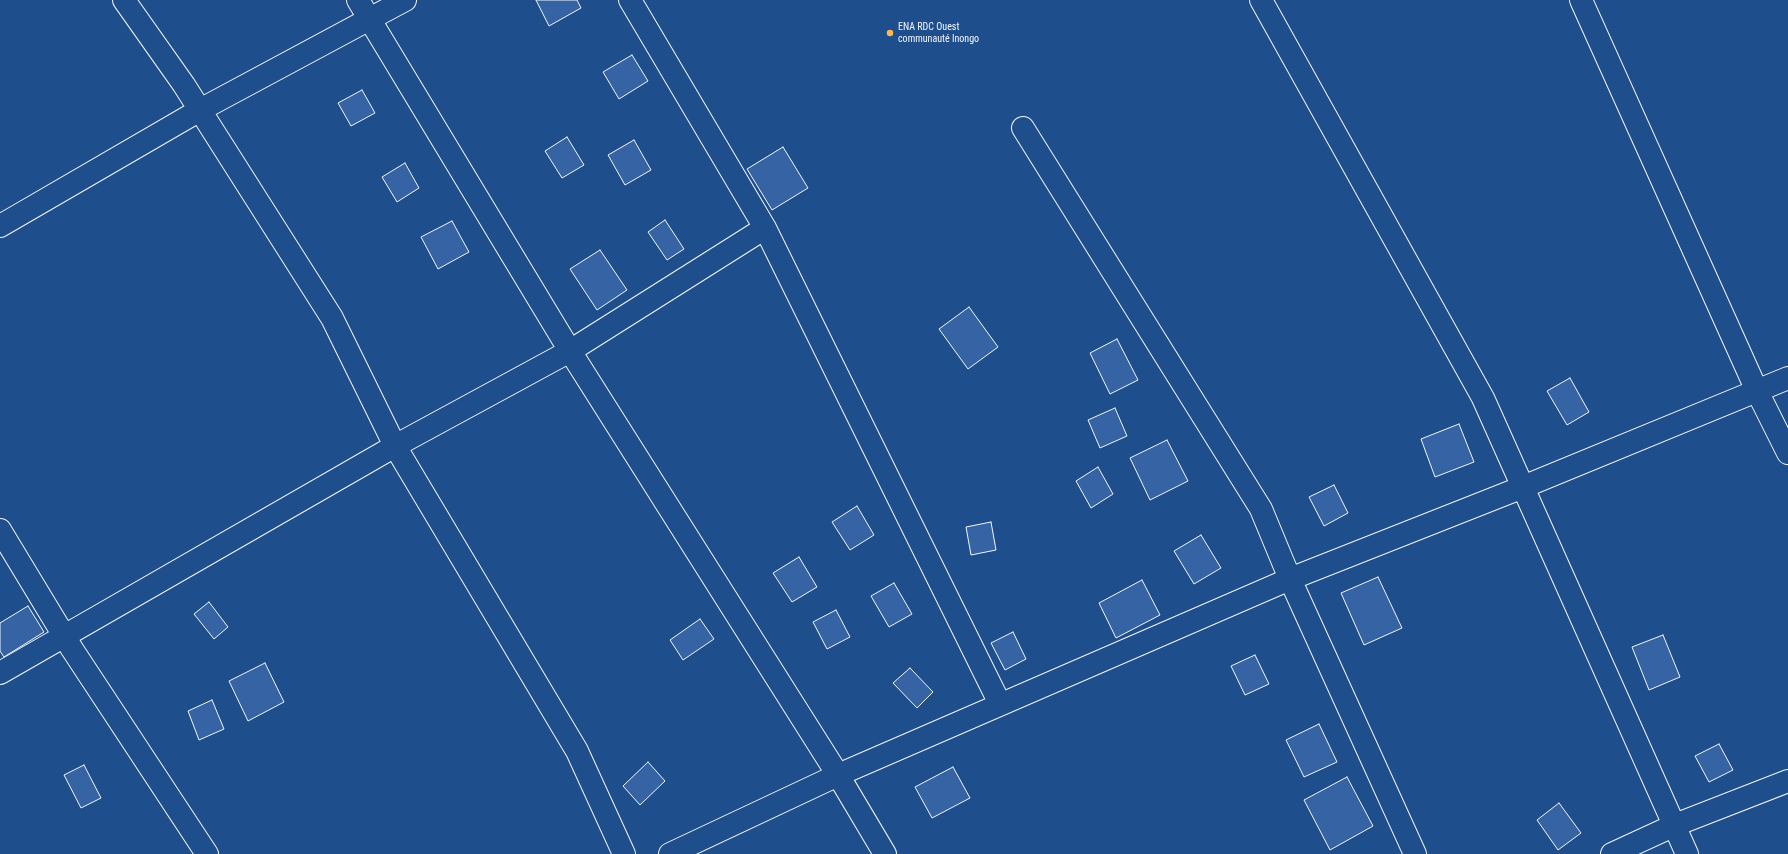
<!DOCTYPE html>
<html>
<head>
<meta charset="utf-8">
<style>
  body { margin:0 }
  canvas { display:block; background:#1f4e8c }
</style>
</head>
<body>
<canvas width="1788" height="854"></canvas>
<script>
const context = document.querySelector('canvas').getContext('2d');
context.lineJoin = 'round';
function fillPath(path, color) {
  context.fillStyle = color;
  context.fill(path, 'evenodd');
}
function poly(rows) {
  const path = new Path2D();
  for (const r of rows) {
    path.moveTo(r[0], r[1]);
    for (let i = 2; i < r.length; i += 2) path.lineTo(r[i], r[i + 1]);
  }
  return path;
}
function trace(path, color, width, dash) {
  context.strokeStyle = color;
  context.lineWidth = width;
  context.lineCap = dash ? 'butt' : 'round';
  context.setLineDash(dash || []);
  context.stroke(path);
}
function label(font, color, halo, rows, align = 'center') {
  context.font = font + ' "Roboto Condensed",sans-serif';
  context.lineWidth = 3;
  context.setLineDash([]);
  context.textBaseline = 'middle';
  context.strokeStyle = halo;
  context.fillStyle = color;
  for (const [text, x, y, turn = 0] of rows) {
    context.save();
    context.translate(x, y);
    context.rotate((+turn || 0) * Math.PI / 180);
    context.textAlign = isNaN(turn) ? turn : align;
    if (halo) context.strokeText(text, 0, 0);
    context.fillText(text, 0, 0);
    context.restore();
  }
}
const building = poly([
  [536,0,577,0,581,8,549,26,536,0],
  [632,55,648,81,619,99,603,72,632,55],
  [362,90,375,113,351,126,338,103,362,90],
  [567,137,584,165,562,178,545,151,567,137],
  [634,140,651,170,625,185,608,155,634,140],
  [783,147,808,188,772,210,747,169,783,147],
  [405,163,419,188,397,202,382,177,405,163],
  [665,220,684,249,667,260,648,232,665,220],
  [452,221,469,252,438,269,421,237,452,221],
  [600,250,627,290,597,310,570,269,600,250],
  [969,307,998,347,968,369,939,329,969,307],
  [1117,339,1138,380,1110,394,1090,353,1117,339],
  [1570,378,1589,412,1567,425,1547,391,1570,378],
  [1115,408,1127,436,1100,448,1088,420,1115,408],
  [1459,424,1474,462,1435,477,1421,439,1459,424],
  [1167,440,1188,481,1150,500,1130,458,1167,440],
  [1098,467,1113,494,1091,508,1076,481,1098,467],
  [1334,485,1348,513,1324,526,1309,497,1334,485],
  [857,506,874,535,850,550,832,522,857,506],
  [991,522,996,550,971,555,966,527,991,522],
  [1201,535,1221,568,1194,584,1174,551,1201,535],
  [799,557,817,587,792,602,773,573,799,557],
  [1378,577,1402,628,1364,645,1341,593,1378,577],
  [1142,580,1160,615,1116,638,1099,603,1142,580],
  [894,583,912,614,889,627,871,596,894,583],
  [209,602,228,627,214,639,194,614,209,602],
  [28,606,44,632,4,657,0,651,0,623,28,606],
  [836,610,850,637,827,649,813,622,836,610],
  [700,619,714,639,683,660,670,640,700,619],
  [1013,632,1026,659,1005,670,991,643,1013,632],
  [1663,635,1680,677,1649,690,1632,647,1663,635],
  [1255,655,1269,684,1245,695,1231,666,1255,655],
  [265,663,284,702,248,721,229,681,265,663],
  [910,668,933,692,917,708,893,683,910,668],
  [212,700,224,729,199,740,188,711,212,700],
  [1319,724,1337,762,1304,777,1286,740,1319,724],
  [1719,744,1733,770,1709,782,1695,756,1719,744],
  [648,762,665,781,640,805,623,786,648,762],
  [84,765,101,798,81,808,64,775,84,765],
  [953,767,970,798,932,818,915,787,953,767],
  [1347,777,1373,826,1330,850,1304,800,1347,777],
  [1559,803,1581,833,1558,850,1537,820,1559,803]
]);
fillPath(building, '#3563a3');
trace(building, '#f2f6ff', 1);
const minor = poly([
  [124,0,184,85,332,318,395,446,577,751,624,854],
  [358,0,570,351,838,775,885,854],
  [630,0,765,228,1000,704],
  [1261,0,1483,398,1687,854],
  [1581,0,1757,391,1788,453],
  [1023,128,1261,509,1290,579,1415,854],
  [0,226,200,110,405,0],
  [0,530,72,649,207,854],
  [0,673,395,446,570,351,765,228],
  [670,854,838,775,1290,579,1523,487,1788,378],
  [1612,854,1675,825,1788,781]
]);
trace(minor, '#f2f6ff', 24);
trace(minor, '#1f4e8c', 22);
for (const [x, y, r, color] of [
  [890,33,4,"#ffb74d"]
]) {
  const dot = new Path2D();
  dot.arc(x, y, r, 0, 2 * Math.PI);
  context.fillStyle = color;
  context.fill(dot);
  trace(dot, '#1f4e8c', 1.5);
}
label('10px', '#f2f6ff', '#1f4e8c', [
  ["ENA RDC Ouest",898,27],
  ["communauté Inongo",898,39]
], 'left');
</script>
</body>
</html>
